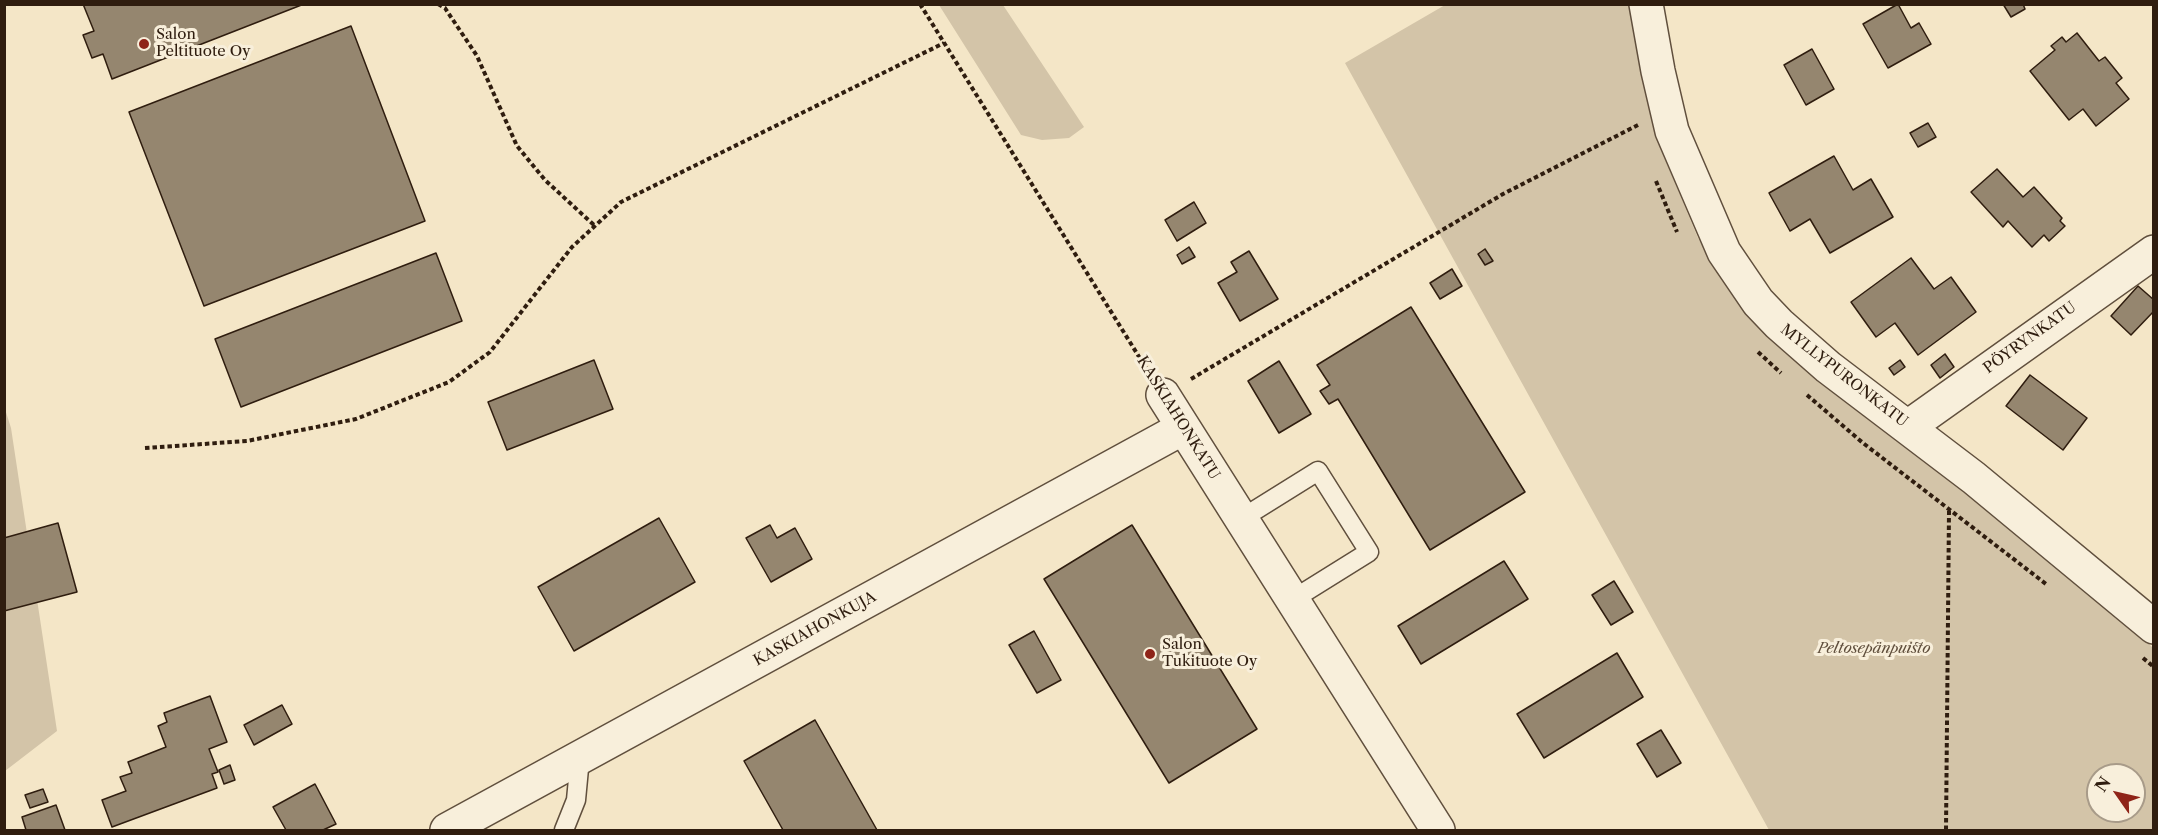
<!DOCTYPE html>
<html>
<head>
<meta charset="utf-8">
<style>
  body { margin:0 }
  #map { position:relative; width:2158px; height:835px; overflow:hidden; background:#f4e6c7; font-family:"Libre Caslon Text",serif }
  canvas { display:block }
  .frame { position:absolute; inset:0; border:6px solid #2f1d0f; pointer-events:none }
  .north { position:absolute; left:2086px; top:763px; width:60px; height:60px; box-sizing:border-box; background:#f8efdb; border:2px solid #a89b89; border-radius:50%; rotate:304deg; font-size:16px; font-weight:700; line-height:24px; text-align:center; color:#2f1d0f }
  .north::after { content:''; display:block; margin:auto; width:21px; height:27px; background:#8f2418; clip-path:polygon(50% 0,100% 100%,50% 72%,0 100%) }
</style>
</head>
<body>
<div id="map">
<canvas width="2158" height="835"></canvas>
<div class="frame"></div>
<div class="north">N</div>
</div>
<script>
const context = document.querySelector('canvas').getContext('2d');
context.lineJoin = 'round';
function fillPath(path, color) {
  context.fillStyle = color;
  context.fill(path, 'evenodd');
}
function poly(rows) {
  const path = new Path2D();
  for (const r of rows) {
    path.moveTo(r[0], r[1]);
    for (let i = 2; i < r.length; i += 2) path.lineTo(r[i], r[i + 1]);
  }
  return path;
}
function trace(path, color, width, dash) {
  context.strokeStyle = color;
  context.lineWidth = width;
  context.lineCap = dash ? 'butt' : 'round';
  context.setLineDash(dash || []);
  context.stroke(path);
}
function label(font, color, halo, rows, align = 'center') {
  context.font = font + ' "Libre Caslon Text",serif';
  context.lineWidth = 6;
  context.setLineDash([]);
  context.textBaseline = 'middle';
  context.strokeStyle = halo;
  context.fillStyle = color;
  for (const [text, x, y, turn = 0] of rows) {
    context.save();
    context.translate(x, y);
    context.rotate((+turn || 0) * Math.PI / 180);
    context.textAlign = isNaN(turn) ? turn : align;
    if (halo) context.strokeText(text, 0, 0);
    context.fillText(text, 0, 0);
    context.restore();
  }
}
fillPath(poly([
  [939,5,1003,5,1084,127,1069,138,1042,140,1021,135],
  [1445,5,1632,5,1662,152,1698,238,1731,290,1952,480,2114,610,2153,648,2153,830,1769,830,1345,63],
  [2098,775,2134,775,2134,811,2098,811],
  [4,406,11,428,57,731,5,771]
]), '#d3c4a8');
const building = poly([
  [83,4,304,4,112,79,103,54,92,58,83,35,94,31,83,4],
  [1898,4,1911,28,1919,23,1931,44,1888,68,1863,24,1898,4],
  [2003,4,2023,4,2025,9,2011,17,2003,4],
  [351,26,425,221,204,306,129,112,351,26],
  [2077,33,2099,61,2105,57,2122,78,2116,83,2129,99,2096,126,2083,109,2069,120,2030,71,2055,50,2051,46,2062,37,2066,42,2077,33],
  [1812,49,1834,89,1806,105,1784,65,1812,49],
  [1928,123,1936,137,1918,147,1910,133,1928,123],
  [1834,156,1853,190,1871,179,1893,217,1830,253,1810,219,1790,231,1769,193,1834,156],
  [1997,169,2023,197,2034,187,2062,218,2060,221,2065,226,2049,241,2044,235,2032,247,2008,221,2003,227,1971,192,1997,169],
  [1194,202,1206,223,1177,241,1165,220,1194,202],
  [1189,247,1195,257,1182,264,1177,255,1189,247],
  [1485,249,1493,261,1485,265,1478,254,1485,249],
  [1249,251,1278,299,1240,321,1218,283,1237,272,1231,262,1249,251],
  [436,253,462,321,241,407,215,339,436,253],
  [1911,258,1934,289,1951,277,1976,312,1918,355,1895,323,1876,337,1851,302,1911,258],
  [1452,269,1462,286,1440,299,1430,283,1452,269],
  [2138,286,2154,300,2154,311,2131,335,2111,316,2138,286],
  [1411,307,1525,492,1430,550,1338,399,1329,404,1320,391,1330,385,1317,365,1411,307],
  [1945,354,1954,367,1940,378,1931,365,1945,354],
  [594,360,613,409,507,450,488,402,594,360],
  [1900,360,1905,367,1894,375,1889,368,1900,360],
  [1279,361,1311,414,1279,433,1248,381,1279,361],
  [2030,375,2087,418,2063,450,2006,406,2030,375],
  [659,518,695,582,574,651,538,587,659,518],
  [58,523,77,592,4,611,4,538,58,523],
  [770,525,777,538,795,528,812,559,771,582,746,538,770,525],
  [1132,525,1257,729,1169,783,1044,579,1132,525],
  [1504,561,1528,599,1421,664,1398,626,1504,561],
  [1614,581,1633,612,1611,625,1592,595,1614,581],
  [1034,631,1061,680,1037,693,1009,645,1034,631],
  [1617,653,1643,697,1544,758,1517,714,1617,653],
  [210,696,227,742,209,749,218,772,212,774,217,788,112,827,102,800,126,791,120,777,132,773,128,762,166,747,158,726,167,722,164,713,210,696],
  [282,705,292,724,254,745,244,725,282,705],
  [815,720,877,830,783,830,744,761,815,720],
  [1661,730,1681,763,1657,777,1637,744,1661,730],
  [230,765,235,780,224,784,219,770,230,765],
  [315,784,336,824,323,830,286,830,273,807,315,784],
  [43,789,48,802,30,808,25,795,43,789],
  [56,805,65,830,26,830,22,817,56,805]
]);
fillPath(building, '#95866f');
trace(building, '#2f1d0f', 1.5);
const service = poly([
  [1241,519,1318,471,1369,552,1292,600],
  [564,830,576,800,580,758]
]);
const minor = poly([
  [1646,4,1658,71,1672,131,1724,252,1758,302,1779,324,1828,367,1974,478,2154,627],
  [1163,395,1438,830],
  [1908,427,2154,252],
  [447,830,1183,428]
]);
trace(service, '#604f3d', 21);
trace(minor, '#604f3d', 36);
trace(poly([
  [438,4,445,8,477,56,517,146,545,180,595,226],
  [920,4,1146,368],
  [1656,181,1677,232],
  [1758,352,1781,373],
  [1191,379,1503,194,1638,125],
  [1807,395,1863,443,2046,584],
  [145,448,247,441,356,419,449,382,490,352,572,247,621,202,944,43],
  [2143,658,2154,667],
  [1946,830,1949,511]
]), '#2f1d0f', 4, [4.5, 3]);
trace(service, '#f8efdb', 18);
trace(minor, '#f8efdb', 33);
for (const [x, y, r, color] of [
  [144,44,6,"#8f2418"],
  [1150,654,6,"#8f2418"]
]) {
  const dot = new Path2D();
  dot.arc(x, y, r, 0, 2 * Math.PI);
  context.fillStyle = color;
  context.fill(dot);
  trace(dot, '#f8efdb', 2);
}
label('15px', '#2f1d0f', '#f8efdb', [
  ["Salon",156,35],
  ["Peltituote Oy",156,52],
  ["Salon",1162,645],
  ["Tukituote Oy",1162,662]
], 'left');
label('15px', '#2f1d0f', '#f8efdb', [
  ["PÖYRYNKATU",2030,338,-36],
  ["MYLLYPURONKATU",1844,376,38],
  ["KASKIAHONKATU",1178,418,58],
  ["KASKIAHONKUJA",815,629,-29]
]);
label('italic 15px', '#604f3d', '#f8efdb', [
  ["Peltosepänpuisto",1874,649]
]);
</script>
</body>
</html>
